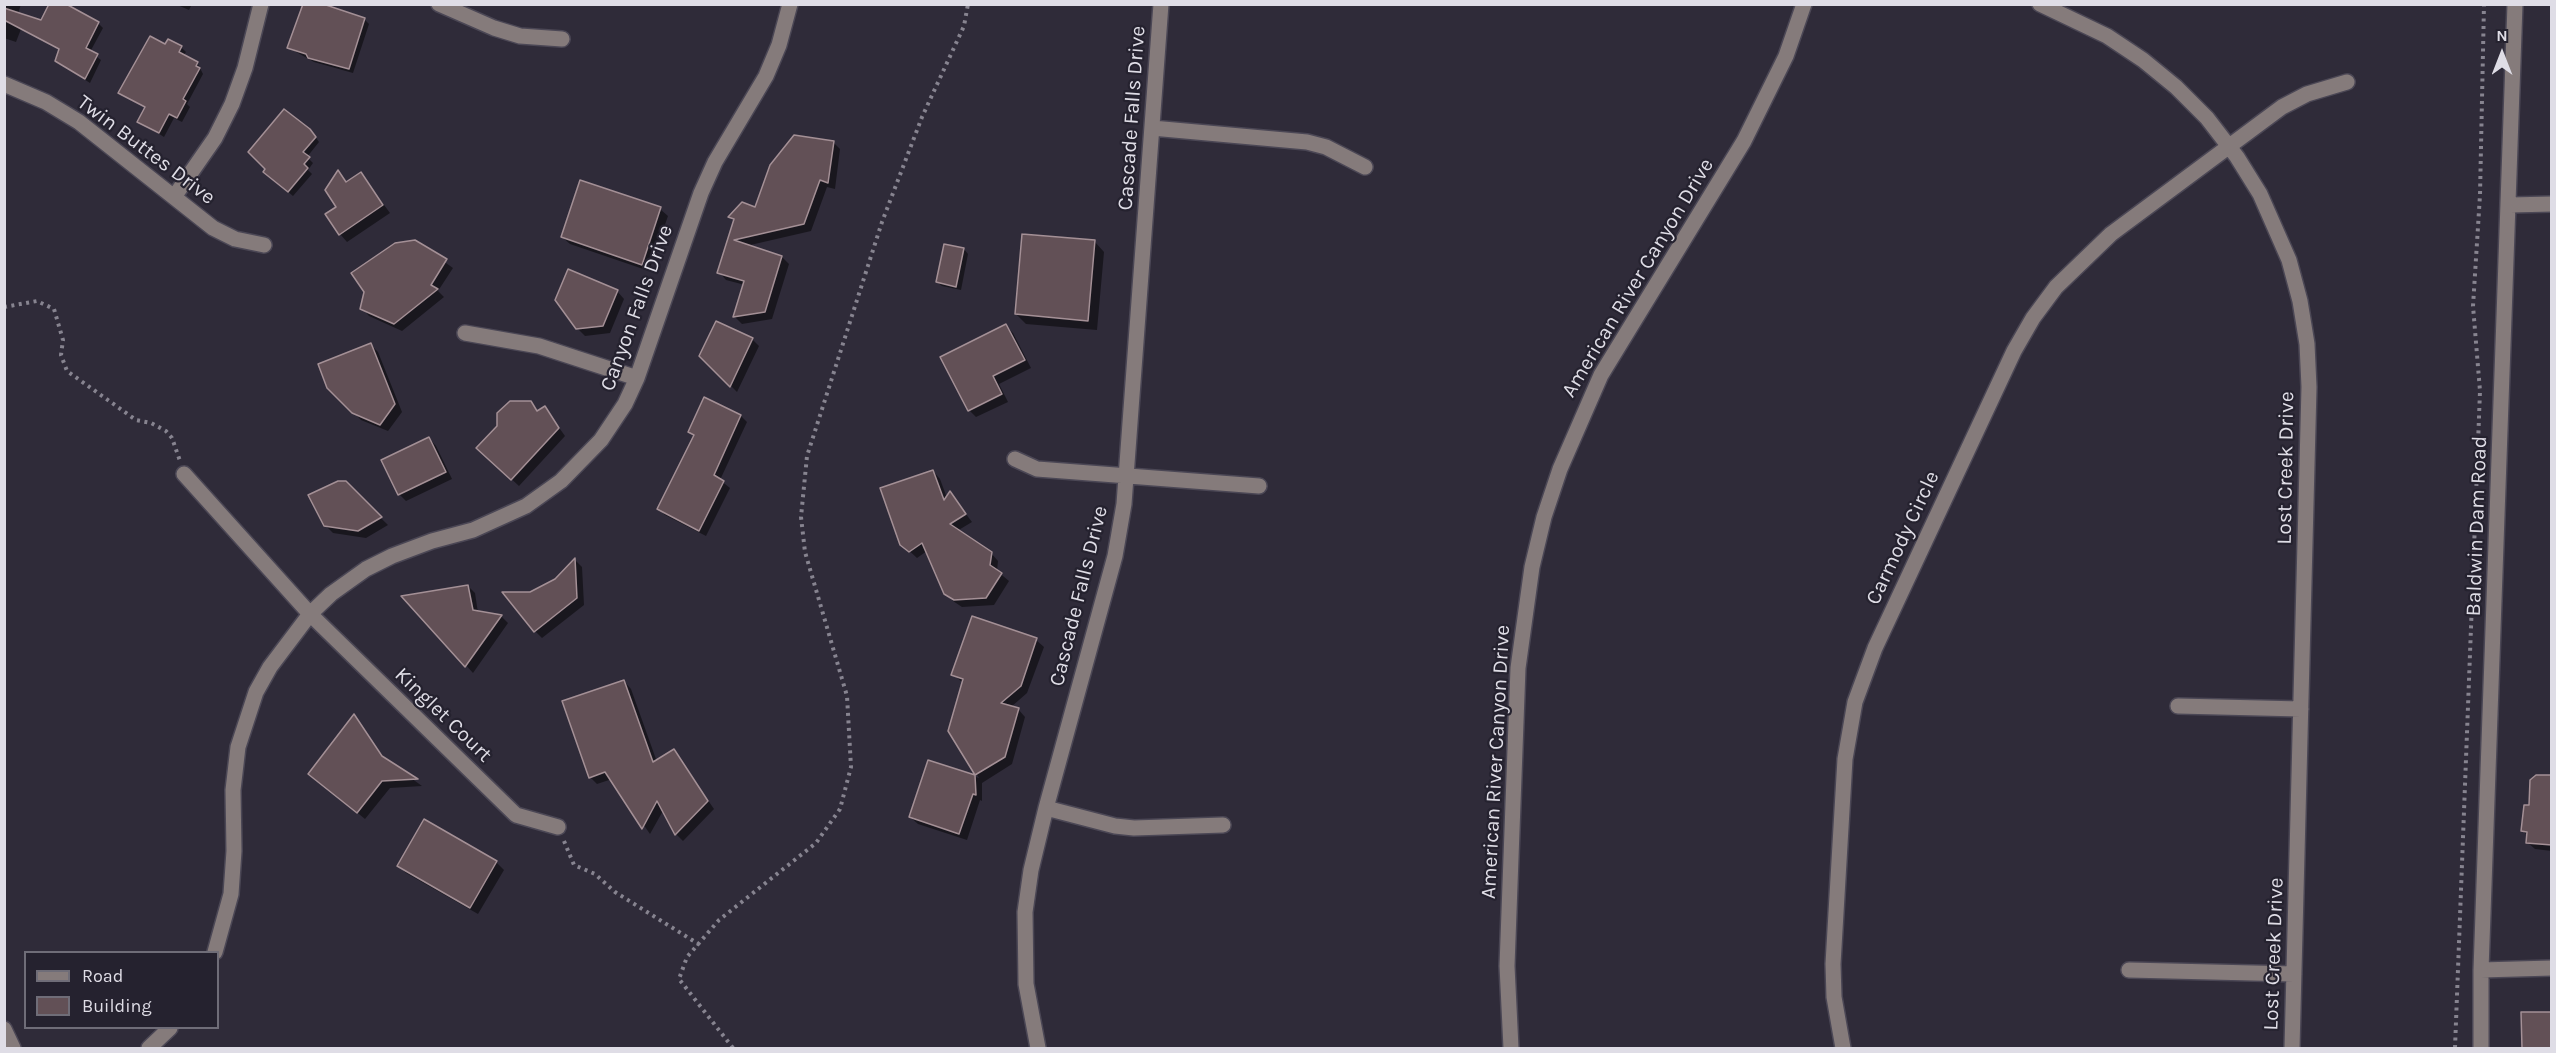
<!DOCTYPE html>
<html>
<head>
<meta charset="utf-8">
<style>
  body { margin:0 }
  #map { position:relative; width:2556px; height:1053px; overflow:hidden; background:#2f2b39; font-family:Karla,sans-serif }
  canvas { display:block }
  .frame { position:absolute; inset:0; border:6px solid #dfdde6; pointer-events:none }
  .legend { position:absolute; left:24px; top:951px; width:195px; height:78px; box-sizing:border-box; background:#25222f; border:2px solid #6f6d78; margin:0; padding:8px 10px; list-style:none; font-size:18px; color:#dfdde6 }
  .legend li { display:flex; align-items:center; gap:12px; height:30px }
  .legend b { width:30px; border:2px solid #6f6d78 }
  .north { position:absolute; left:2472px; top:24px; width:60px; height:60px; -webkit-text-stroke:4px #25222f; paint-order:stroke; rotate:0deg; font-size:16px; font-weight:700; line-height:24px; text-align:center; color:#dfdde6 }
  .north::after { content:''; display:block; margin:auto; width:21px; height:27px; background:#dfdde6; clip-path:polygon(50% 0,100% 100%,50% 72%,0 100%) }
</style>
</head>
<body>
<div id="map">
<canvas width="2556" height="1053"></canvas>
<div class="frame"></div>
<ul class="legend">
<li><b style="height:8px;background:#857b7b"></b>Road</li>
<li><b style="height:16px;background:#625056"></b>Building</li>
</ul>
<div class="north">N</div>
</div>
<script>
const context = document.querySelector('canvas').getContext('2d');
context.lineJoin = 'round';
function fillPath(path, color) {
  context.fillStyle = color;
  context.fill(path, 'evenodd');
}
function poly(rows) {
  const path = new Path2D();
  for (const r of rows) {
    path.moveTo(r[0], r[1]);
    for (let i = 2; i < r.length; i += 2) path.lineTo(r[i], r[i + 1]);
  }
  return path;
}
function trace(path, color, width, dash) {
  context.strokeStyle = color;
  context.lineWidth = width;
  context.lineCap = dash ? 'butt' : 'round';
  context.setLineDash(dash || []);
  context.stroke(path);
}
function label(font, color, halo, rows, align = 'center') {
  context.font = font + ' Karla,sans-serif';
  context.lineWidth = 4.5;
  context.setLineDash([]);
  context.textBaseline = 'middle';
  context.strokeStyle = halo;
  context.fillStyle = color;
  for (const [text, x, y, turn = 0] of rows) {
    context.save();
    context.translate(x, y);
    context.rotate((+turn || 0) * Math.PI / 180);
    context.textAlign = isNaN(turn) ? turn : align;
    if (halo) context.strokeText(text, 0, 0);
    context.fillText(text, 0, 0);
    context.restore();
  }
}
fillPath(poly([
  [4,4,21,4,18,14,42,22,98,23,103,28,90,52,101,60,90,83,56,61,60,50,21,29,16,42,4,38],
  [175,4,192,4,189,10],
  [313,4,365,20,369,24,353,73,314,62,289,48],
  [166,46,181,47,186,52,183,56,198,64,203,74,187,104,190,107,182,122,174,118,164,137,139,121,146,108,120,93],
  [314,135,319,142,307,157,313,163,308,170,312,174,293,196,269,176],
  [833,142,840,149,835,189,827,187,811,231,746,246,782,257,789,264,772,319,742,324,735,317,745,285,726,280,719,272,735,221,730,217,756,209],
  [339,173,348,183,361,174,390,213,347,242,340,234],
  [660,209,668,216,649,271,570,244,562,237],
  [415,241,453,268,438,291,444,297,402,331,369,316,362,308],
  [1095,242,1104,252,1097,330,1026,324,1016,314],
  [945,245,964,249,968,254,961,290,942,286,937,282],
  [617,291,624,299,610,333,585,336,577,328],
  [1006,326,1013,333,1031,368,999,384,1008,402,976,417,969,410],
  [752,339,759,346,737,392,701,356],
  [371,345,378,352,402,412,388,431,361,420,329,387],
  [531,403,538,411,545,408,565,436,519,486,478,448],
  [741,416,747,422,720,480,730,488,706,536,665,515,659,509,695,437,689,432],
  [429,438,436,446,452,479,406,501,399,494],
  [933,471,940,479,947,498,950,493,972,522,957,531,991,553,998,561,997,571,1009,581,994,605,962,607,953,601,945,593,927,551,917,558,902,544],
  [345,483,388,525,366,538,333,533,325,525],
  [575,560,582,567,584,605,542,638,535,631,530,593,556,580],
  [468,586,475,593,478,613,501,616,508,623,473,673,404,597],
  [1036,640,1044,647,1027,693,1011,707,1018,709,1025,717,1012,764,982,783,982,801,980,800,967,840,918,824,910,817,929,762,979,778,949,731,963,683,953,674],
  [624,681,631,689,657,762,674,751,714,809,683,841,676,834,664,809,650,834,612,779,597,784,590,777],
  [354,717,386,760,422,786,390,788,365,819,310,774],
  [2552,777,2552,851,2535,849,2527,842,2528,836,2522,830,2531,807],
  [424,821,496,862,504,870,478,914,406,873,399,866]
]), '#0007');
const building = poly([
  [49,4,66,4,99,22,86,48,98,54,85,79,55,61,59,49,4,20,4,8,41,20,49,4],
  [303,4,323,4,365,18,349,69,308,58,306,54,287,48,303,4],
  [150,36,165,44,168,39,182,46,179,52,198,62,196,66,200,68,183,99,186,101,177,118,169,114,159,133,137,122,145,107,118,93,150,36],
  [284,109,310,129,316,137,303,152,310,157,304,164,308,168,288,192,263,172,265,169,248,152,284,109],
  [794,135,834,141,828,183,820,180,804,224,734,240,782,256,765,312,733,317,744,281,717,273,734,219,728,217,742,202,755,207,770,165,794,135],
  [338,170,346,182,361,172,383,205,339,235,325,214,336,207,325,190,338,170],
  [580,180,661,207,642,265,561,237,580,180],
  [1022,234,1095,240,1088,321,1015,314,1022,234],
  [415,240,447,259,431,285,438,289,394,324,360,309,364,292,351,273,395,243,415,240],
  [944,244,964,248,956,287,936,282,944,244],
  [568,269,618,290,603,326,576,329,555,300,568,269],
  [716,321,753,338,730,387,699,356,716,321],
  [1006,324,1025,360,993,376,1002,394,968,411,940,357,1006,324],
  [371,343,395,404,380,425,352,413,327,388,318,364,371,343],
  [704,397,741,415,714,475,724,481,699,531,657,509,694,435,688,432,704,397],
  [510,401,531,401,537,411,545,406,559,428,511,480,476,448,497,426,497,413,510,401],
  [429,437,446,472,398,495,381,460,429,437],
  [933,470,944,500,950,491,966,514,950,524,992,552,990,565,1002,573,986,598,954,600,944,594,922,543,909,552,900,545,880,488,933,470],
  [338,481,346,481,382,517,358,531,324,526,308,495,338,481],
  [575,558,577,598,534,632,502,592,530,592,555,579,575,558],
  [468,585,473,610,502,615,465,667,401,596,468,585],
  [972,616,1037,638,1021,686,1001,703,1019,708,1005,757,975,775,948,731,963,679,951,675,972,616],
  [624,680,653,762,674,749,708,801,675,835,657,801,642,829,605,772,589,778,562,701,624,680],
  [354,714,382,756,418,779,382,781,357,813,308,774,354,714],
  [928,760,975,775,976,795,973,794,959,834,909,817,928,760],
  [2536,775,2552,775,2552,845,2526,843,2527,832,2521,831,2524,805,2529,805,2530,780,2536,775],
  [424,819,497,861,470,908,397,866,424,819],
  [2521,1012,2552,1012,2552,1048,2522,1048,2521,1012]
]);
fillPath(building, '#625056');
trace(building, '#a49096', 1.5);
const minor = poly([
  [439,4,494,28,520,36,562,39],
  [2040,4,2107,36,2143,60,2176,87,2207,118,2237,157,2260,194,2289,260,2300,301,2307,344,2309,387,2292,1048],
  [4,84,46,102,79,122,213,228,235,239,264,245],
  [1152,128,1307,142,1326,147,1365,167],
  [174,197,215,138,232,104,245,68,261,4],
  [2510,205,2552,204],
  [465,333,539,346,637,378],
  [1015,459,1037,469,1259,486],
  [184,474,310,614,516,815,558,827],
  [2178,706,2301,709],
  [1046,808,1115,826,1134,828,1223,825],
  [215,952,231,894,234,851,233,790,238,747,256,692,270,667,310,614,331,594,366,569,392,556,432,541,473,530,526,506,561,481,601,440,625,404,637,378,701,193,715,162,766,76,779,45,790,4],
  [2129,970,2294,974],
  [2481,970,2552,968],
  [4,1029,13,1048],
  [149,1048,170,1028],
  [1038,1048,1026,984,1025,912,1031,870,1046,808,1115,556,1124,504,1161,4],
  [1511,1048,1507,966,1518,668,1532,567,1544,517,1560,469,1601,375,1744,141,1786,56,1804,4],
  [1843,1048,1834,997,1833,964,1845,759,1855,702,1875,648,2014,351,2033,318,2056,287,2111,234,2282,107,2307,94,2347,82],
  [2481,1048,2481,970,2515,4]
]);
trace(minor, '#4b4755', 18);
trace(poly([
  [4,307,37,301,54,309,63,340,61,355,67,371,136,420,151,423,166,431,172,438,180,461],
  [564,841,574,865,595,874,615,892,700,945],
  [733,1048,679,979,687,957,719,920,816,843,840,809,851,767,847,696,805,552,801,517,807,456,882,222,922,117,964,26,968,4],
  [2455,1048,2480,391,2473,306,2480,195,2484,4]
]), '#878490', 4, [3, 4.5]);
trace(minor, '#857b7b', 15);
label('21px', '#dfdde6', '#25222f', [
  ["Cascade Falls Drive",1132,118,-86],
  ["Twin Buttes Drive",146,150,37],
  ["American River Canyon Drive",1638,278,-59],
  ["Canyon Falls Drive",637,308,-70],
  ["Lost Creek Drive",2286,468,-89],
  ["Baldwin Dam Road",2477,526,-88],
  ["Carmody Circle",1903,538,-65],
  ["Cascade Falls Drive",1079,596,-76],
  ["Kinglet Court",443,715,44],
  ["American River Canyon Drive",1496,762,-87],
  ["Lost Creek Drive",2274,954,-88]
]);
</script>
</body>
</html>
